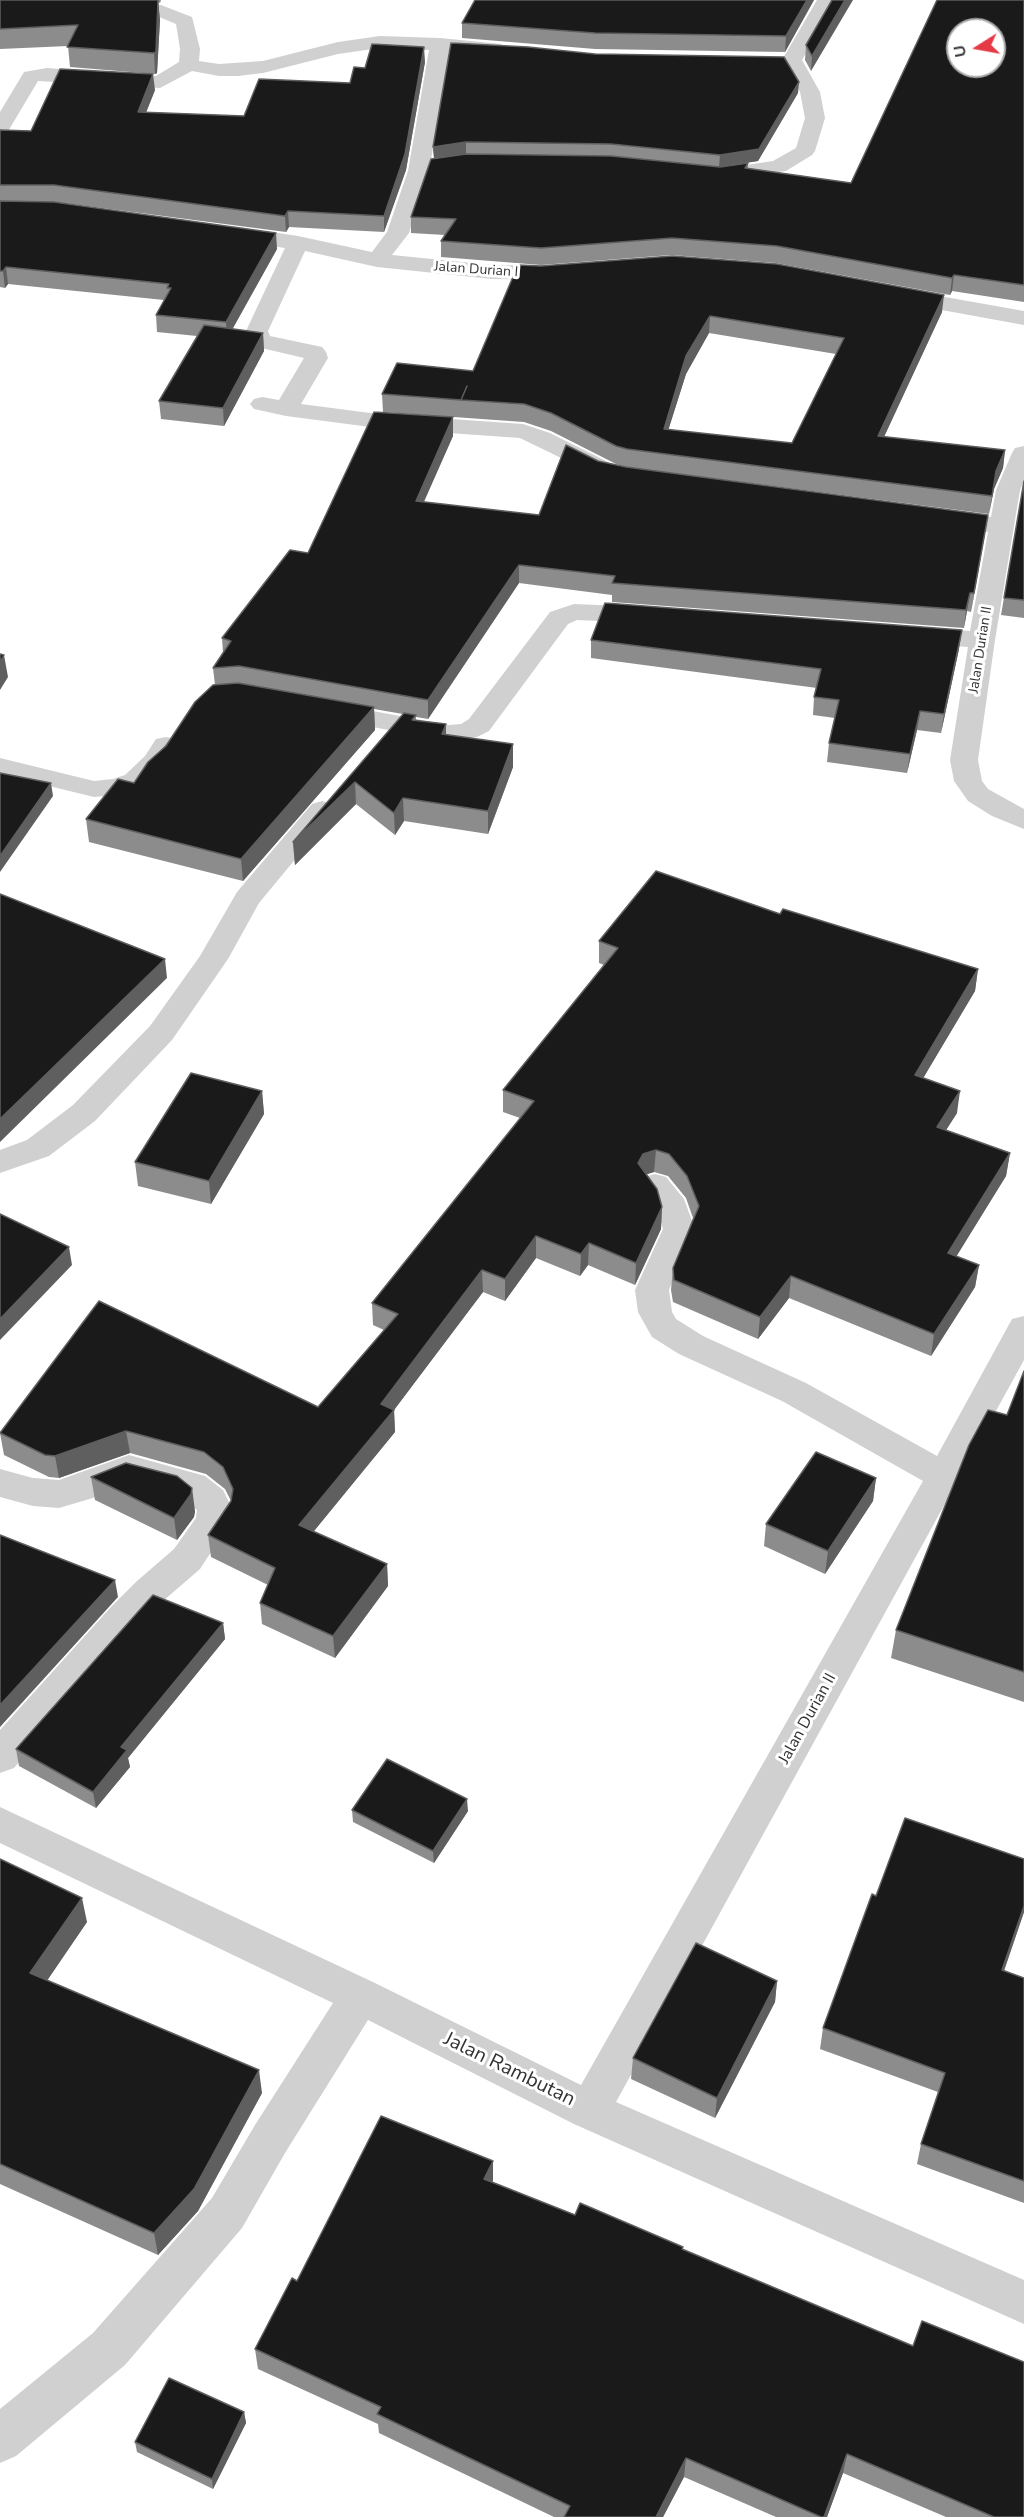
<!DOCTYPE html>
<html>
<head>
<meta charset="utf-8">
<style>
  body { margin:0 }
  #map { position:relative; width:1024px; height:2517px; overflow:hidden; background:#fff; font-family:"Nunito Sans",sans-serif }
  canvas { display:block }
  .north { position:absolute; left:946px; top:18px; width:60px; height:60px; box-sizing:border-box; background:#fff; border:2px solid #adadad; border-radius:50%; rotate:259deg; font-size:16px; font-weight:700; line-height:24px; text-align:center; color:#333 }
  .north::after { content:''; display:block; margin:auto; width:21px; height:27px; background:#e63946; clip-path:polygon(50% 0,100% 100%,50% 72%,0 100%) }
</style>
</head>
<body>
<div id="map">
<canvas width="1024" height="2517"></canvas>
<div class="north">U</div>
</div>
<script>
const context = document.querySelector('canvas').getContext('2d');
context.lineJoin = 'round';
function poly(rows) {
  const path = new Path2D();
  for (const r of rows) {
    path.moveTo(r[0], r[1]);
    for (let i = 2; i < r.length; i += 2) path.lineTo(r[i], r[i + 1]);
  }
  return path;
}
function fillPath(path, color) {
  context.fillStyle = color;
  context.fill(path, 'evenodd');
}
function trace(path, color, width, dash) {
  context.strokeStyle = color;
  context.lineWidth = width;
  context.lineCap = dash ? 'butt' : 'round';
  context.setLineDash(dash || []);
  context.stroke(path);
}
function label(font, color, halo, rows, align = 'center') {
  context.font = font + ' "Nunito Sans",sans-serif';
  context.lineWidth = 6;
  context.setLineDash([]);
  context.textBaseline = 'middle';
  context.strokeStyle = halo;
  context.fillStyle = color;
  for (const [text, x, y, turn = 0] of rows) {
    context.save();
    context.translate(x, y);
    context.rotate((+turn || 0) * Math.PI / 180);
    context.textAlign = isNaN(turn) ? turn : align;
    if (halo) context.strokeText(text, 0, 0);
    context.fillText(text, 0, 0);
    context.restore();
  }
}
fillPath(poly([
  [70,0,109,0,161,5,192,17,200,49,199,61,219,64,263,61,338,42,380,36,440,38,501,44,504,48,501,52,494,54,449,52,431,160,451,156,474,156,481,158,484,162,481,166,474,168,451,168,428,174,409,233,392,255,492,265,560,266,568,268,571,273,568,278,560,280,492,279,377,267,305,251,268,331,270,336,322,347,326,352,328,358,301,404,378,414,523,424,550,433,612,464,615,469,612,474,603,476,594,474,520,438,378,428,286,416,254,409,250,404,254,399,262,397,279,400,304,358,253,346,246,331,285,248,231,240,223,238,220,233,223,228,231,226,298,236,372,252,387,232,408,171,429,50,380,48,338,54,263,73,238,76,219,76,192,71,160,88,38,81,7,133,0,135,0,112,24,72,47,68,156,76,179,62,180,49,176,24,157,16,91,10,73,4,70,0],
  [817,0,837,0,802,60,820,92,825,118,815,151,812,155,786,171,714,181,707,179,703,175,707,171,773,161,796,148,805,118,800,92,782,60,817,0],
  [900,289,1024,311,1024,325,892,301,889,296,892,291,900,289],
  [1024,446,1024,481,1020,490,995,640,978,760,982,781,988,789,1024,809,1024,829,992,816,968,801,954,781,950,760,968,647,915,643,906,641,902,635,906,629,915,627,970,631,988,532,942,525,933,523,930,518,933,513,942,511,991,517,996,490,1012,453,1015,448,1024,446],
  [574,604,645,607,654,610,658,615,654,620,645,623,577,620,568,624,489,731,477,737,449,741,329,719,319,717,316,711,319,705,329,703,449,725,461,724,469,719,550,612,574,604],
  [166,737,176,739,180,745,166,767,145,787,115,795,94,797,0,774,0,758,94,781,113,779,125,775,145,756,156,739,166,737],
  [322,801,332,804,336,810,259,903,228,959,172,1040,95,1121,49,1156,0,1173,0,1150,27,1140,73,1105,150,1026,200,956,237,892,312,804,322,801],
  [655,1174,666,1177,684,1199,695,1229,669,1290,672,1312,676,1319,703,1336,806,1383,937,1456,1012,1319,1024,1316,1024,1360,616,2102,1024,2280,1024,2324,574,2124,368,2020,285,2153,242,2228,125,2365,16,2456,0,2463,0,2409,93,2333,212,2198,255,2125,333,2003,0,1843,0,1807,375,1983,581,2085,923,1481,782,1401,679,1354,652,1337,638,1312,635,1290,663,1229,658,1210,639,1185,644,1177,655,1174],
  [129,1455,205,1476,223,1490,233,1510,231,1521,200,1569,163,1601,137,1629,14,1768,0,1773,0,1730,111,1607,137,1581,174,1549,196,1518,197,1510,181,1497,129,1483,103,1495,59,1508,33,1506,0,1497,0,1469,33,1478,59,1480,129,1455]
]), '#d0d0d0');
fillPath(poly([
  [0,0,161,0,160,3,158,2,160,20,157,73,155,74,70,67,68,46,0,49],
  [475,0,814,0,785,52,595,49,462,38,462,23],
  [832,0,811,71,805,60,806,45],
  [1024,0,1024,302,952,291,950,295,776,263,671,255,541,265,441,257,441,241,445,235,411,233,411,217,748,163,748,168,851,183],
  [425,62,406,170,384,232,289,227,286,232,56,202,277,249,232,329,263,333,264,351,224,426,161,419,159,401,197,336,157,332,156,315,164,300,8,284,5,288,0,287,0,130,31,131,155,90,146,112,244,116,350,83,365,68],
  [798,93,758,161,719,167,434,158,433,147],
  [518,265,942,312,884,437,1005,450,1003,468,994,489,989,514,626,467,616,464,551,431,524,422,383,412,382,394,473,371],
  [709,333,836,354,792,443,668,430,686,374],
  [453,417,453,436,424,502,539,515,598,461,626,467,988,515,971,612,967,611,964,628,612,602,612,595,519,583,428,719,416,717,416,720,446,724,446,735,513,744,513,767,488,834,404,821,395,835,356,804,295,865,293,842,403,714,374,709,375,730,243,881,89,842,86,819,134,783,215,685,213,668,223,653,222,638,308,553],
  [1024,481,1024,618,1001,615],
  [591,640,959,649,941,733,917,730,907,773,827,762,829,743,835,718,813,715,814,697,817,688,591,658],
  [780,914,978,969,975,991,923,1078,957,1113,946,1130,1010,1153,1006,1176,956,1256,979,1265,975,1287,931,1356,789,1298,758,1339,673,1302,671,1290,673,1268,693,1218,686,1198,668,1176,654,1172,646,1174,662,1207,661,1229,635,1285,588,1265,580,1276,536,1258,505,1301,483,1292,394,1410,395,1432,313,1532,387,1564,388,1586,335,1658,262,1624,260,1603,268,1585,211,1557,208,1535,231,1501,225,1489,206,1474,130,1453,59,1478,49,1477,4,1455,0,1433,318,1407,384,1330,373,1325,372,1303,520,1118,503,1112,503,1090,604,965,599,963,599,941],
  [262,1091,264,1114,211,1204,138,1186,135,1162],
  [1024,1371,1024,1702,891,1658,896,1630,1007,1415],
  [91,1477,195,1511,194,1517,177,1540,95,1500],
  [876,1478,873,1501,825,1574,764,1546,766,1524],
  [223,1623,225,1639,128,1758,130,1767,96,1808,19,1766,16,1749],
  [352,1810,468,1811,434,1863,353,1822],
  [0,1859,87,1922,47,1980,262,2093,198,2211,158,2255,0,2184],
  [1024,1859,1024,1912,1004,1971,1024,1978,1024,2203,917,2164,921,2144,938,2092,820,2049,823,2028,876,1896],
  [777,1981,775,2002,715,2118,631,2079,633,2058],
  [493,2182,575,2215,683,2250,1024,2517,946,2517,843,2473,827,2517,776,2517,684,2477,663,2517,554,2517,379,2433,378,2424,258,2369,255,2349,297,2281],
  [244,2412,246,2423,213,2489,137,2452,135,2442]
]), '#8c8c8c');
fillPath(poly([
  [158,0,160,20,157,73,155,74,154,53],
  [807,0,814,0,785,52,786,36],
  [845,0,853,0,811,71,812,56],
  [424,47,425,62,406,170,384,232,384,216],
  [153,74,155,90,140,128,138,112],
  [799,82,798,93,758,161,719,167,720,155],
  [466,142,466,154,434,158,433,147],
  [288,211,289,227,286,232,285,216],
  [276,233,277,249,227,339,226,322],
  [6,267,8,284,5,288,3,271],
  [954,275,952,291,950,295,952,278],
  [944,295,942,312,876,454,878,436],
  [710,316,709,333,686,374,663,447,664,429,686,356],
  [263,333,264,351,224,426,223,408],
  [453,417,453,436,416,519,416,501],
  [1005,450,1003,468,994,489,989,514,996,471],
  [988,515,985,534,971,612,974,593],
  [519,565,519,583,428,719,428,700],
  [970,593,967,611,964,628,966,610],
  [962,630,959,649,941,733,944,714],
  [4,655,8,677,0,690,0,662],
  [374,707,375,730,243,881,241,859],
  [920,711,917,730,907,773,910,754],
  [446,724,446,747,442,734],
  [513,744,513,767,488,834,488,811],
  [355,782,356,804,295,865,293,842],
  [51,783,53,796,0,872,0,856],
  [403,798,404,821,395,835,394,813],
  [165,959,167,978,0,1142,0,1119],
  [978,969,975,991,912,1097,915,1075],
  [262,1091,264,1114,211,1204,209,1181],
  [960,1091,957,1113,934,1149,937,1127],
  [656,1150,654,1172,642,1176,638,1163,643,1154],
  [1010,1153,1006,1176,945,1275,948,1253],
  [662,1207,661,1229,635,1285,636,1263],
  [536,1236,536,1258,505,1301,505,1279],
  [589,1243,588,1265,580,1276,581,1254],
  [69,1247,72,1265,0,1340,0,1319],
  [979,1265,975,1287,931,1356,934,1334],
  [482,1270,483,1292,394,1410,395,1432,301,1547,299,1525,381,1404],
  [791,1276,789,1298,758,1339,760,1317],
  [126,1431,130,1453,59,1478,55,1456],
  [876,1478,873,1501,825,1574,828,1551],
  [192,1488,195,1511,194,1517,177,1540,174,1518],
  [387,1564,388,1586,335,1658,333,1636],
  [115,1580,118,1597,0,1727,0,1705],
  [223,1623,225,1639,128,1758,130,1767,96,1808,93,1792,121,1747],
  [467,1799,468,1811,434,1863,433,1851],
  [82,1898,87,1922,36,1997,30,1973],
  [1024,1906,1024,1912,997,1991,1002,1970],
  [777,1981,775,2002,715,2118,717,2098],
  [259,2070,262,2093,198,2211,158,2255,154,2233],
  [493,2161,493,2182,484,2179],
  [244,2412,246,2423,213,2489,212,2479],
  [847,2454,843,2473,827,2517,824,2517],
  [686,2458,684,2477,663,2517,656,2517]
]), '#5f5f5f');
const building = poly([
  [0,0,158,0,156,52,154,53,67,47,78,25,0,29,0,0],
  [475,0,807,0,786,36,595,33,462,23,475,0],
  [832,0,845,0,812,56,806,45,832,0],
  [937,0,1024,0,1024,285,954,275,952,278,777,246,672,238,541,248,441,241,456,219,411,217,431,159,466,154,611,156,720,167,748,163,745,168,851,183,937,0],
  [958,30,994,30,994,66,958,66,958,30],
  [451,43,528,47,595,54,784,57,799,82,759,149,720,155,611,144,466,142,433,147,451,43],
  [372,44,424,47,405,154,384,216,288,211,285,216,54,185,0,185,0,130,31,131,60,69,153,74,138,112,244,116,259,79,350,83,354,67,365,68,372,44],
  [0,201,54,202,276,233,226,322,156,315,171,288,167,288,169,284,6,267,3,271,0,271,0,201],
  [672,256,777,264,944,295,878,436,1005,450,996,471,992,496,627,449,616,446,551,413,524,404,461,400,467,386,461,400,382,394,397,363,473,371,518,265,541,266,672,256],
  [710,316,844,338,792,443,664,429,686,356,710,316],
  [204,325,263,333,223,408,159,401,204,325],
  [374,412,453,417,416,501,539,515,566,445,598,461,626,467,988,515,974,593,970,593,966,610,612,583,615,576,519,565,428,700,239,666,213,668,231,641,222,638,290,550,308,553,374,412],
  [1024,481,1024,600,1004,598,1024,481],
  [605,603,962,630,944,714,920,711,910,754,829,743,839,700,814,697,821,669,591,640,605,603],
  [0,654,4,655,0,662,0,654],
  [238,683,374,707,241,859,86,819,118,779,134,783,148,762,166,746,195,702,213,685,238,683],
  [404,713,416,715,412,720,446,724,442,734,513,744,488,811,403,798,394,813,355,782,293,842,404,713],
  [0,773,51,783,0,856,0,773],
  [656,871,780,914,783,909,978,969,915,1075,960,1091,937,1127,1010,1153,948,1253,979,1265,934,1334,791,1276,760,1317,674,1280,673,1268,699,1206,687,1176,669,1154,656,1150,643,1154,638,1163,657,1189,662,1207,636,1263,589,1243,581,1254,536,1236,505,1279,482,1270,381,1404,394,1410,299,1525,387,1564,333,1636,260,1603,275,1568,208,1535,231,1501,233,1489,223,1467,204,1452,126,1431,55,1456,45,1455,0,1433,99,1301,318,1407,398,1314,372,1303,534,1101,503,1090,618,948,599,941,656,871],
  [0,894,165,959,0,1119,0,894],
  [191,1073,262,1091,209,1181,135,1162,191,1073],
  [0,1214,69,1247,0,1319,0,1214],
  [1024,1371,1024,1672,896,1630,969,1445,988,1410,1007,1415,1024,1371],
  [816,1452,876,1478,828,1551,766,1524,816,1452],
  [126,1463,177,1476,192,1488,191,1494,174,1518,91,1477,126,1463],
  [0,1535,115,1580,0,1705,0,1535],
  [153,1595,223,1623,121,1747,127,1750,93,1792,16,1749,153,1595],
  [387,1759,467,1799,433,1851,352,1810,387,1759],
  [905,1818,1024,1859,1024,1906,1002,1970,1024,1978,1024,2181,921,2144,945,2073,823,2028,872,1894,876,1896,905,1818],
  [0,1859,82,1898,30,1973,259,2070,194,2189,154,2233,0,2164,0,1859],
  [696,1943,777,1981,717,2098,633,2058,696,1943],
  [381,2116,493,2161,484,2179,575,2215,580,2203,683,2247,682,2249,913,2346,922,2321,1024,2362,1024,2517,994,2517,847,2454,824,2517,821,2517,686,2458,656,2517,564,2517,570,2506,377,2414,381,2407,255,2349,292,2278,297,2281,381,2116],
  [169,2378,244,2412,212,2479,135,2442,169,2378]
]);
fillPath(building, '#1a1a1a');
trace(building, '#5f5f5f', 1.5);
label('14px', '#333', '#fff', [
  ["Jalan Durian I",476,270,4],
  ["Jalan Durian II",981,650,-81]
]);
label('16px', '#333', '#fff', [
  ["Jalan Durian II",808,1719,-61]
]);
label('20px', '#333', '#fff', [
  ["Jalan Rambutan",509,2070,26]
]);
</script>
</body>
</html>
